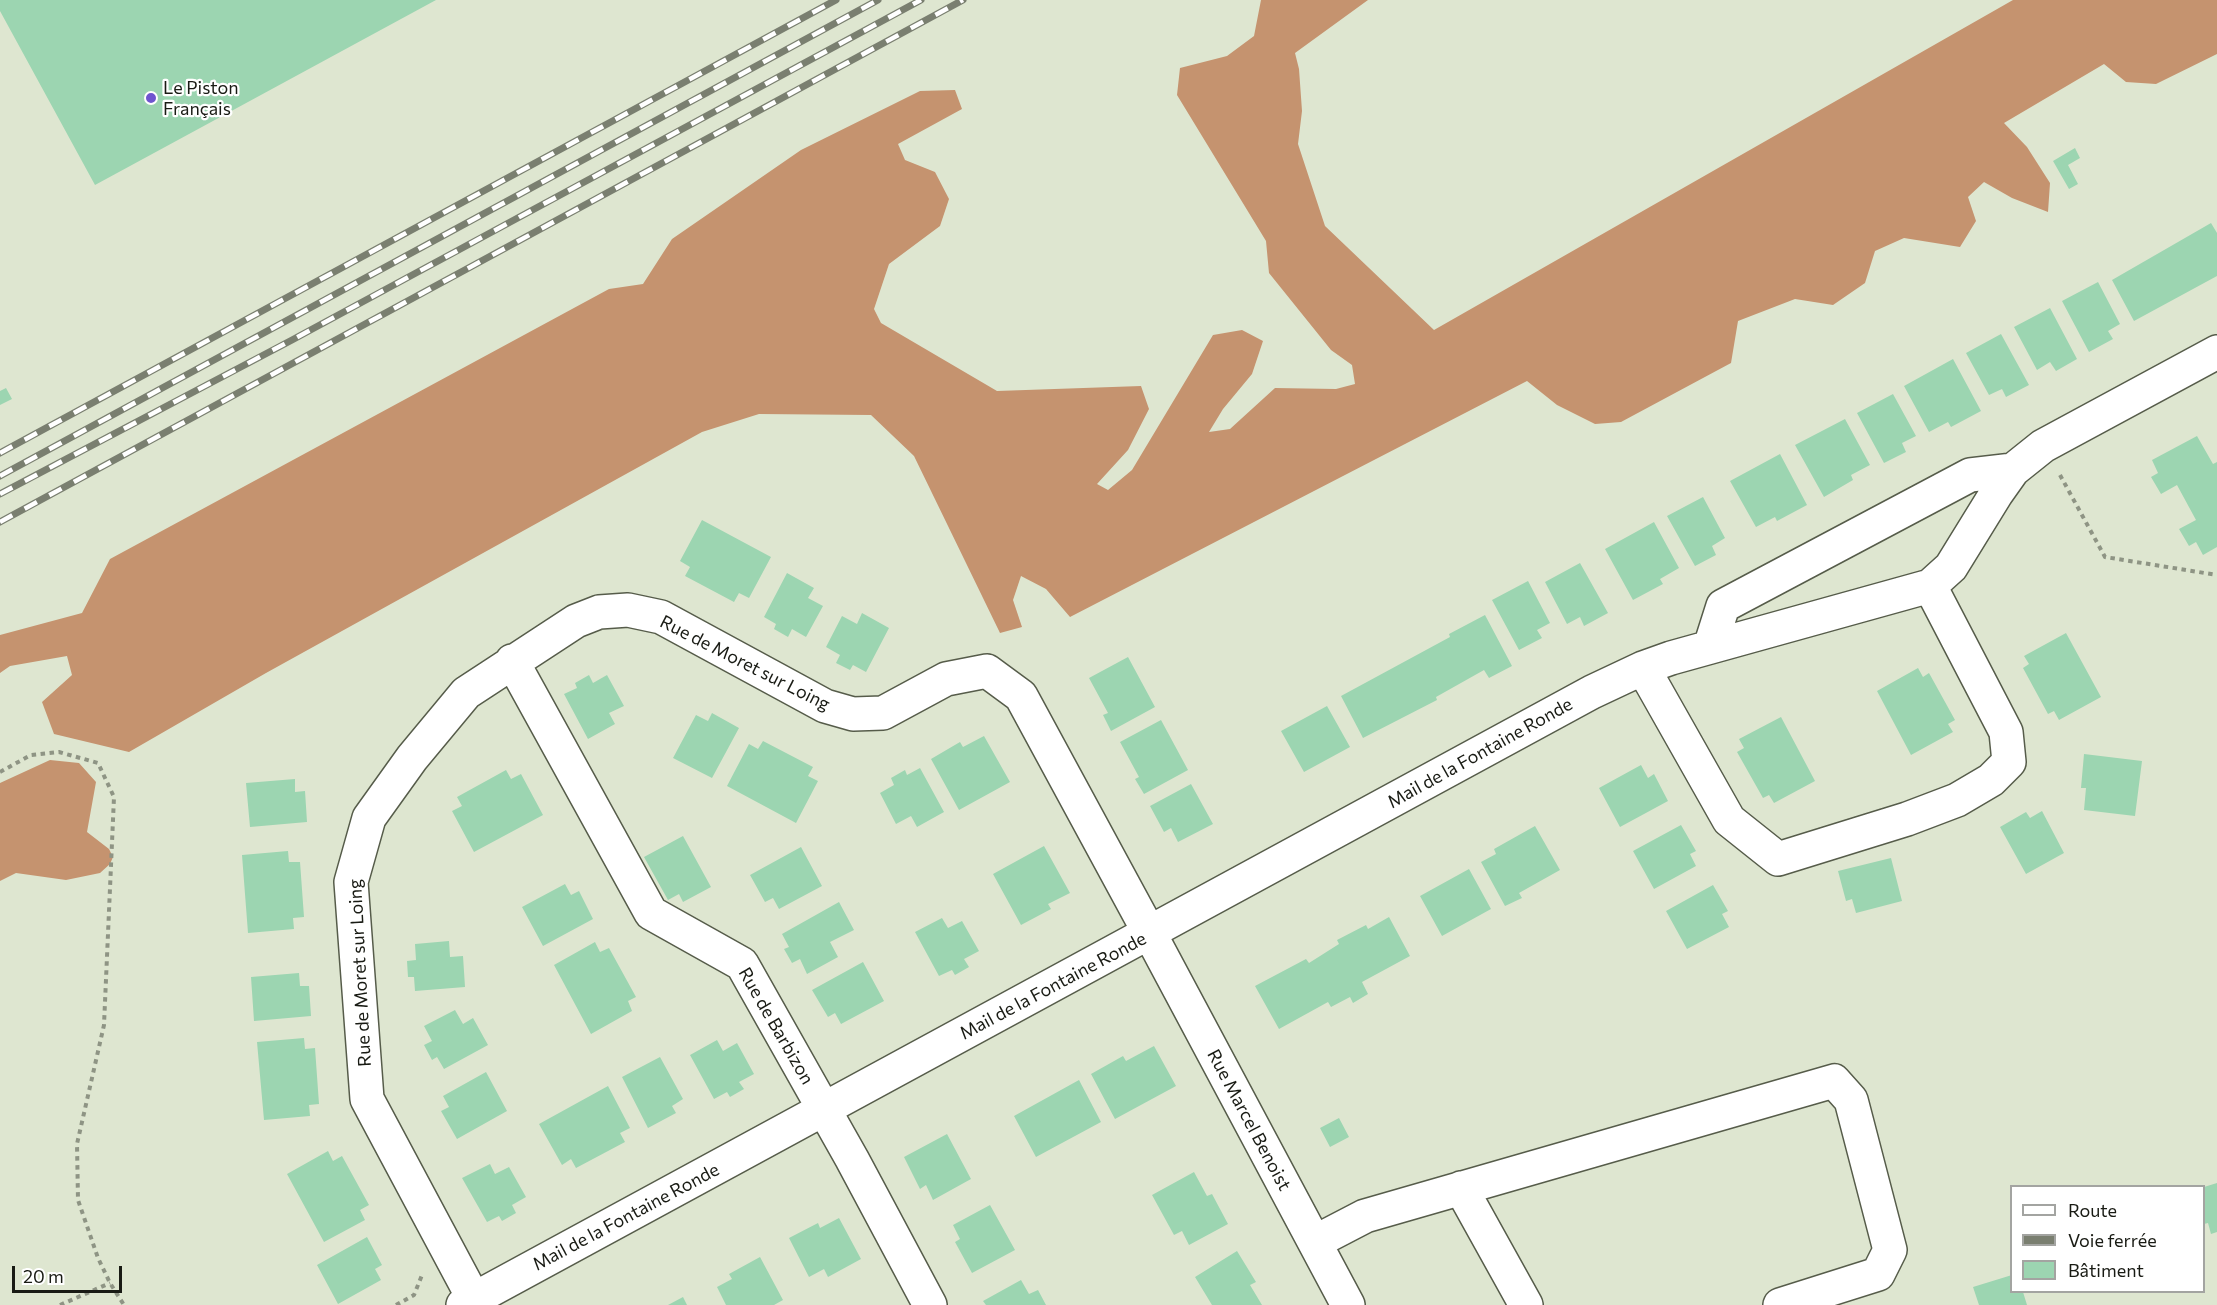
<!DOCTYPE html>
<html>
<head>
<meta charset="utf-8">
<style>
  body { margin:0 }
  #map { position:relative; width:2217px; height:1305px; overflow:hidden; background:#dee6d0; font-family:Commissioner,sans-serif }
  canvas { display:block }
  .legend { position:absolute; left:2010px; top:1185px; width:195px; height:108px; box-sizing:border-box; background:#fff; border:2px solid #a3a4a1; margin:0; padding:8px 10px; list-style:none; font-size:18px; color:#191b14 }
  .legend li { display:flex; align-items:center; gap:12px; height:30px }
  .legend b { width:30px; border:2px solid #a3a4a1 }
  .scale { position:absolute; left:12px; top:1266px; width:110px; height:27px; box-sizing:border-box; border:3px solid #191b14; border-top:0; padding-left:8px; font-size:18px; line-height:21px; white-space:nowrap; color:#191b14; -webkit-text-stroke:4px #fff; paint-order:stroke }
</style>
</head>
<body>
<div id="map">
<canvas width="2217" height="1305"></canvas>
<ul class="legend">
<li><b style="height:8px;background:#fff"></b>Route</li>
<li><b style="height:8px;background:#7a7f70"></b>Voie ferrée</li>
<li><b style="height:16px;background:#9cd5b1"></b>Bâtiment</li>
</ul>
<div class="scale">20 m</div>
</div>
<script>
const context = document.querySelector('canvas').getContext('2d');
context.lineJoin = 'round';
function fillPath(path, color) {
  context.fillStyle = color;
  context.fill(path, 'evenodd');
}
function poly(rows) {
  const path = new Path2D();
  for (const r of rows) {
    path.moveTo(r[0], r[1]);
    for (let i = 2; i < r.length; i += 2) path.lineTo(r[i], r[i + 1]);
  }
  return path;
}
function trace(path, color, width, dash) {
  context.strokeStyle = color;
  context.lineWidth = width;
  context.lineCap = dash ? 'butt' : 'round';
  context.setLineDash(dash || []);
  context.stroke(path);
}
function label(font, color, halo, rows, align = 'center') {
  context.font = font + ' Commissioner,sans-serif';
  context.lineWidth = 4.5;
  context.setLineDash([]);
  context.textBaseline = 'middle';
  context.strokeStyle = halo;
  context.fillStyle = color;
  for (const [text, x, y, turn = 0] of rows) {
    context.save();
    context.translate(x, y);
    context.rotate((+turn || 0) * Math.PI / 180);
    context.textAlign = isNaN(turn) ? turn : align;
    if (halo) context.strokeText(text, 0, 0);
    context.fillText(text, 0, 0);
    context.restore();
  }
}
fillPath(poly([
  [1261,0,1368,0,1295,53,1299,69,1302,111,1298,144,1325,226,1434,330,2013,0,2217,0,2217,54,2156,84,2126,82,2104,64,2004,123,2027,147,2050,183,2048,212,2012,198,1984,182,1968,197,1976,221,1960,247,1904,238,1875,251,1865,283,1833,305,1795,299,1738,321,1731,363,1621,422,1595,424,1557,405,1527,381,1070,617,1046,589,1021,576,1013,600,1022,627,1000,633,914,456,871,415,759,414,702,432,266,673,129,752,54,734,42,702,72,675,67,656,10,666,0,673,0,635,82,613,110,559,609,289,643,284,672,239,801,150,920,91,955,90,962,109,898,144,905,160,935,172,949,199,940,226,889,264,874,309,881,323,997,391,1141,386,1149,409,1128,450,1097,484,1108,490,1132,470,1213,335,1242,330,1263,341,1252,374,1223,409,1209,432,1230,429,1275,388,1336,389,1355,384,1352,365,1331,350,1269,273,1266,241,1177,95,1180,68,1227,56,1254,36],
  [50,760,79,763,96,782,87,832,109,849,113,857,110,864,100,873,66,880,16,873,0,881,0,783]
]), '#c5936f');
fillPath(poly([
  [0,0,436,0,95,185,0,11],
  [2075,148,2080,158,2068,165,2078,184,2069,189,2053,161],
  [2211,223,2217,233,2217,276,2134,321,2112,280],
  [2098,282,2120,324,2108,331,2113,339,2089,352,2062,301],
  [2050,308,2077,359,2056,371,2050,362,2037,370,2014,327],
  [2001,334,2029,385,2006,397,2002,389,1989,395,1966,353],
  [1953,359,1981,411,1951,427,1948,422,1929,432,1904,386],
  [6,388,12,399,0,405,0,391],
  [1893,394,1916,436,1902,443,1906,452,1884,463,1857,413],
  [1845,419,1870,465,1851,475,1853,480,1824,497,1795,445],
  [2197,436,2213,464,2217,462,2217,547,2203,555,2196,542,2189,546,2179,529,2196,520,2177,485,2161,494,2151,477,2158,473,2152,460],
  [1780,454,1807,505,1777,521,1775,517,1756,527,1730,481],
  [1703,497,1725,538,1712,546,1716,555,1695,566,1667,516],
  [702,520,771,557,749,598,739,593,734,602,685,576,690,567,680,561],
  [1654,522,1679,568,1660,579,1663,584,1633,600,1605,549],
  [1580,563,1608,613,1584,626,1580,617,1567,624,1545,582],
  [787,573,814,588,808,598,823,606,806,637,792,629,788,637,774,629,776,624,764,617],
  [1528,581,1550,623,1537,630,1542,638,1519,650,1492,600],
  [862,613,889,628,866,672,853,665,850,670,836,663,840,655,826,647,842,616,857,624],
  [1485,615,1512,666,1489,678,1484,670,1436,697,1437,700,1363,738,1341,696,1450,637,1449,634],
  [2066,633,2101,697,2059,720,2054,711,2048,714,2023,668,2029,664,2024,656],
  [1128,657,1155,707,1111,731,1103,715,1108,713,1089,678],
  [1918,668,1923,677,1929,673,1955,720,1948,724,1953,732,1911,755,1877,691],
  [589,675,593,683,607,675,624,706,609,713,615,724,588,739,564,694,577,688,575,683],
  [1327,706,1350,747,1304,772,1281,731],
  [712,713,739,728,712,778,673,758,696,715,708,721],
  [1781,717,1815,781,1774,803,1769,795,1763,798,1737,752,1744,748,1739,739],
  [1161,720,1188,770,1144,794,1135,779,1139,777,1120,742],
  [984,736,1010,782,959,810,931,759,960,742,963,747],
  [763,741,813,767,808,776,818,781,796,823,727,786,749,744,758,749],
  [2084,754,2142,761,2135,816,2084,810,2086,788,2081,788],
  [1641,765,1648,778,1654,774,1668,801,1620,827,1599,788],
  [920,768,944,812,917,827,911,816,896,824,880,793,894,785,891,778,905,770,907,775],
  [506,770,511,779,521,774,543,815,474,852,452,811,462,806,457,797],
  [295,779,295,792,305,791,307,822,250,827,246,783],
  [1191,784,1213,824,1178,842,1171,828,1164,832,1150,806],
  [2042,811,2064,853,2026,874,2000,827,2026,812,2030,818],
  [1681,825,1696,851,1690,854,1696,866,1654,889,1633,851],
  [1535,826,1560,870,1519,893,1522,898,1505,906,1481,862,1496,854,1494,849],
  [683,836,711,887,683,902,679,894,668,900,644,857],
  [1044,846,1070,893,1048,904,1051,909,1021,925,993,874],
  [801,847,822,886,779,909,773,898,765,902,750,875],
  [288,851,289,862,300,862,304,917,293,918,294,929,248,933,242,855],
  [1891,858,1902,901,1856,913,1852,899,1846,901,1838,871],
  [1469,869,1491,909,1442,936,1420,896],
  [565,884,571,895,579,891,593,919,543,946,522,907],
  [1713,885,1728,911,1722,914,1729,927,1687,949,1666,911],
  [839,902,854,930,830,942,838,957,807,974,800,959,792,963,784,949,789,947,782,934],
  [1389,917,1410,956,1362,982,1368,994,1353,1003,1350,997,1331,1007,1328,1002,1279,1029,1255,986,1306,959,1309,963,1339,944,1337,940,1366,925,1368,929],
  [942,918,948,928,962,921,979,951,964,959,969,967,955,975,952,970,939,976,915,932],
  [449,941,450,957,463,956,465,987,415,991,414,977,408,977,407,961,416,960,415,944],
  [595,942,600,952,609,948,636,997,628,1001,632,1011,591,1034,554,965],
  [863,962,884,1001,841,1024,835,1013,828,1017,812,990],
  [299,973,300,986,309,986,311,1016,254,1021,251,977],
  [455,1010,463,1024,473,1018,488,1045,444,1069,437,1057,432,1060,424,1045,432,1041,424,1026],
  [304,1038,305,1049,315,1048,319,1104,309,1105,310,1116,264,1120,257,1042],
  [717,1040,723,1051,737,1043,754,1074,739,1082,744,1089,730,1097,727,1092,714,1099,690,1055],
  [1154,1046,1176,1086,1115,1119,1091,1074,1123,1056,1126,1061],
  [660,1057,683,1099,672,1106,676,1113,648,1128,622,1077],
  [486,1072,507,1111,457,1139,441,1111,449,1107,443,1096],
  [1079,1080,1101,1122,1036,1157,1014,1116],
  [608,1086,630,1128,620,1133,625,1142,576,1168,571,1159,562,1165,539,1124],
  [1339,1118,1349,1137,1330,1147,1320,1128],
  [947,1134,971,1179,933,1200,926,1185,920,1189,904,1157],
  [328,1151,333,1161,342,1156,369,1205,360,1210,365,1220,324,1242,287,1174],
  [490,1164,495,1174,509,1167,526,1197,512,1205,516,1213,502,1221,499,1216,487,1222,462,1178],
  [1194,1172,1207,1196,1212,1194,1228,1224,1189,1245,1182,1231,1174,1235,1152,1195],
  [2217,1183,2217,1232,2211,1234,2208,1223,2204,1224,2204,1187],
  [990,1205,1015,1250,972,1273,955,1242,960,1239,953,1225],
  [839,1218,861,1259,828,1277,824,1269,809,1277,789,1238,818,1223,820,1228],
  [367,1237,382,1265,375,1269,381,1280,338,1304,317,1265],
  [1237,1251,1256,1282,1250,1285,1262,1305,1212,1305,1195,1277],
  [760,1257,783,1300,774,1305,726,1305,717,1287,732,1279,729,1274],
  [2012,1275,2012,1292,2023,1292,2027,1305,1979,1305,1973,1287],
  [1021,1280,1029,1294,1038,1290,1046,1305,986,1305,983,1301],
  [683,1297,687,1305,668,1305]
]), '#9cd5b1');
const minor = poly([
  [1710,647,1723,606,1970,475,2013,470],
  [512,661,651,913,742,964,852,1159,930,1305],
  [1643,668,1729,820,1778,859,1907,819,1957,800,1991,780,2009,762,2006,732,1930,586],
  [1461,1188,1526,1305],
  [1315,1242,1365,1216,1834,1081,1851,1100,1890,1250,1878,1274,1780,1305],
  [463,1305,1592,692,1643,668,1671,658,1930,586,1951,567,1996,494,2013,470,2043,446,2217,352],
  [477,1305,367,1099,351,882,369,818,412,758,466,693,576,621,599,612,628,610,661,617,825,706,853,714,883,713,946,679,987,671,1021,696,1150,934,1348,1305]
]);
trace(minor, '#565c4a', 36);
trace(poly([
  [2060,475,2105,557,2217,575],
  [0,772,31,755,59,752,98,763,114,797,104,1025,77,1144,78,1200,98,1258,110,1283,124,1305],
  [60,1305,110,1283],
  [396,1305,414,1295,422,1275]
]), '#8e9484', 4, [4.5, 4.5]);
trace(minor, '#fff', 33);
const rail = poly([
  [0,453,836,0],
  [0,476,878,0],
  [0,494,292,340,921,0],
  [0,522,963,0]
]);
trace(rail, '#7a7f70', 7);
trace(rail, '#fff', 4.5, [14]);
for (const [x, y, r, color] of [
  [151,98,6,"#6f55cf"]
]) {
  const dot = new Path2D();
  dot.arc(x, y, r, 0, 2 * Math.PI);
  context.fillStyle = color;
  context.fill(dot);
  trace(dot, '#fff', 2);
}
label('18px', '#191b14', '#fff', [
  ["Le Piston",163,88],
  ["Français",163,109]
], 'left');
label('18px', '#191b14', '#fff', [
  ["Rue de Moret sur Loing",745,663,27],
  ["Mail de la Fontaine Ronde",1480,753,-29],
  ["Rue de Moret sur Loing",360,973,-93],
  ["Mail de la Fontaine Ronde",1053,986,-28],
  ["Rue de Barbizon",776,1026,60],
  ["Rue Marcel Benoist",1249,1120,62],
  ["Mail de la Fontaine Ronde",626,1217,-28]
]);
</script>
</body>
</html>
